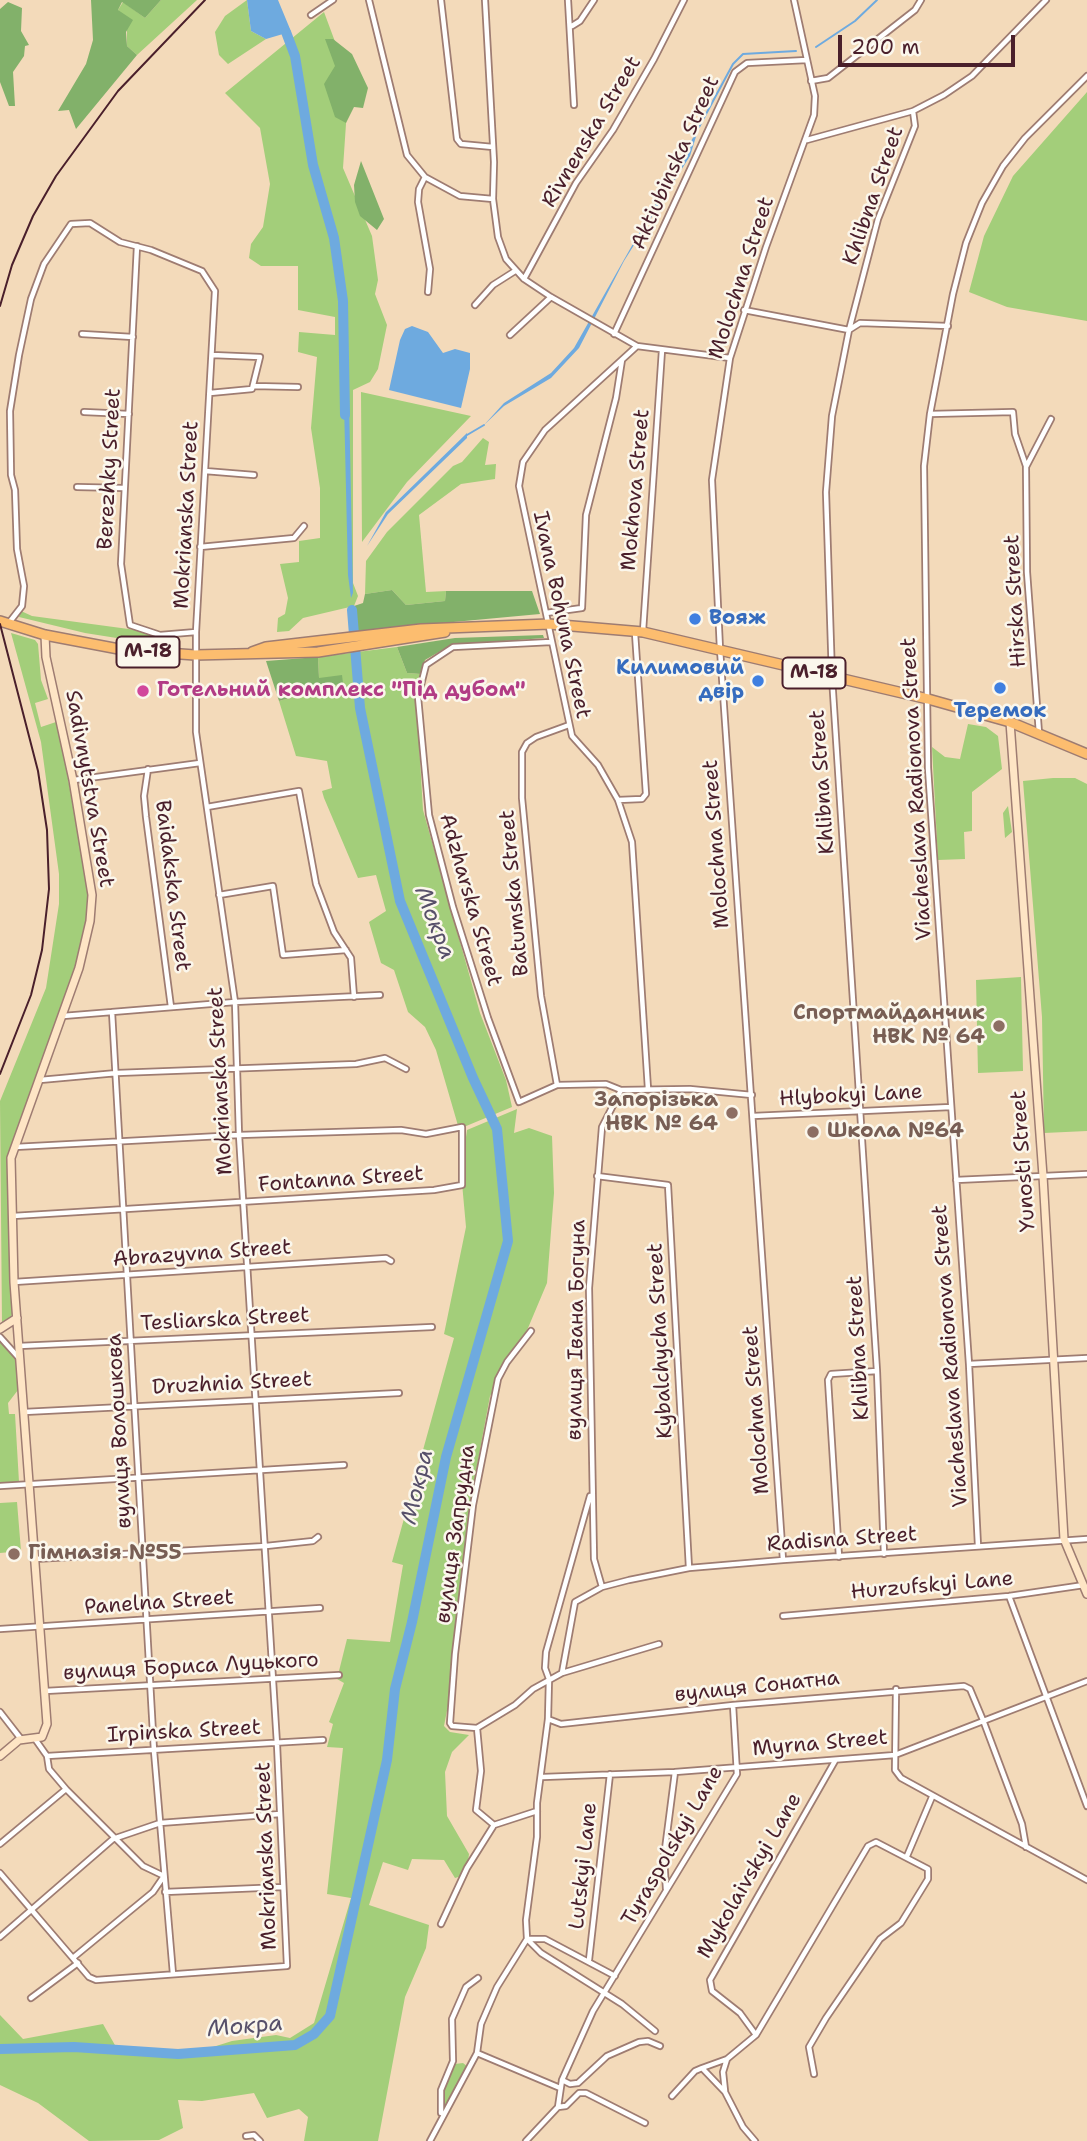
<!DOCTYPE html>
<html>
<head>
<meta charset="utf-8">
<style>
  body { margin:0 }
  #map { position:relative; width:1087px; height:2141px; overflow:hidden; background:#f3daba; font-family:"Shantell Sans",sans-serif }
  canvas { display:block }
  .scale { position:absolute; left:838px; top:35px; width:177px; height:32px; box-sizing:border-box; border:4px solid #4a1f2b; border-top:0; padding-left:9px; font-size:21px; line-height:24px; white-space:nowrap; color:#4a1f2b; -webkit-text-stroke:5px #fbf7ec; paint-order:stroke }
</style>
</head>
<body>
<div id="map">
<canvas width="1087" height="2141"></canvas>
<div class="scale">200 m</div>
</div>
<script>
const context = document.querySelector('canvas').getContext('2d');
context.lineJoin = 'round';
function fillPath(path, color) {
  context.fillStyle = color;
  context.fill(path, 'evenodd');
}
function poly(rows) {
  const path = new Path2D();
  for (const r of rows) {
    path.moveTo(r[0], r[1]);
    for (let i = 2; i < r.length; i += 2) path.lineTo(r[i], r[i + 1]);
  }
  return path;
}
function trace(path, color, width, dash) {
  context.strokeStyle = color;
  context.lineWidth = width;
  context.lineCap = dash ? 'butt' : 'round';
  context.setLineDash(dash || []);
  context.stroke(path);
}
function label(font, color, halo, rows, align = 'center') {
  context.font = font + ' "Shantell Sans",sans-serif';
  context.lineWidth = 5;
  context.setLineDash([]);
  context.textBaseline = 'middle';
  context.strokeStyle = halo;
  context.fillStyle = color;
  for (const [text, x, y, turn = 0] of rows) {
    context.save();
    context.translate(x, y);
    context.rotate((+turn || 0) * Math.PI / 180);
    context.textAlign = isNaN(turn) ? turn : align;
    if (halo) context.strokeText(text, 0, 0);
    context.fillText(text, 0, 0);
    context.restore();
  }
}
fillPath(poly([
  [161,0,197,0,137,55,127,46,127,28,118,10,123,2,145,18],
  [247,0,251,31,266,39,228,64,219,55,215,32,225,16],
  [324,12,337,47,347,109,343,168,372,236,378,280,375,294,387,325,378,369,370,382,353,390,353,583,358,596,354,606,303,618,289,631,277,632,278,618,285,614,288,598,280,564,299,562,299,541,320,538,320,488,311,428,317,357,298,352,299,332,335,335,335,317,298,310,298,266,261,266,249,258,251,244,263,227,270,184,260,128,225,93],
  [1087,92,1087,321,1007,307,969,292,984,236,1013,176],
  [361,392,471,416,407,482,362,542],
  [483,438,489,442,485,465,496,464,495,479,461,484,419,515,426,592,446,591,445,601,406,605,392,590,365,594,366,561,387,532,453,466,462,462],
  [21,611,32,616,173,635,173,641,161,645,85,633,19,617],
  [11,633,35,640,38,644,41,680,48,699,35,703,41,727,56,722,59,728,88,891,87,921,75,973,9,1166,9,1271,12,1314,10,1320,2,1325,0,1101,46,988,59,904,59,874,41,742],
  [397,647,407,673,421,674,416,693,423,810,480,1013,506,1080,512,1107,459,1129,436,1050,425,1027,408,1012,394,970,381,963,369,922,386,911,376,875,358,878,324,798,322,791,332,788,327,761,296,756,279,701,343,683,319,678,318,657],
  [968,724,986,727,998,736,1002,769,972,792,972,831,964,832,965,859,938,860,932,747,945,757,960,759],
  [1053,778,1075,778,1087,784,1087,1131,1044,1133,1042,1017,1023,781],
  [1008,806,1012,832,1005,838,1003,813],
  [1021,977,1023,1071,978,1073,976,980],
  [517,1109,514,1133,529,1128,552,1136,554,1193,547,1283,528,1328,490,1396,471,1498,450,1695,444,1726,450,1732,469,1735,452,1752,445,1772,447,1816,469,1854,468,1862,462,1876,455,1878,444,1860,412,1859,408,1870,383,1862,369,1905,429,1925,426,1948,405,1997,378,2141,304,2141,308,2117,299,2109,267,2118,254,2093,202,2101,178,2100,183,2128,159,2140,89,2141,38,2103,0,2085,0,2015,23,2039,103,2024,120,2054,178,2058,232,2041,276,2035,290,2038,314,2023,351,1898,327,1894,343,1748,327,1747,333,1724,329,1722,344,1683,337,1679,347,1639,390,1642,403,1565,392,1562,454,1338,444,1334,466,1227,461,1172,467,1130],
  [0,1340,16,1359,18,1390,8,1403,9,1414,15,1414,19,1482,0,1482],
  [17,1502,21,1551,0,1553,0,1503],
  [463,2063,468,2067,449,2105,445,2107,443,2092,449,2076,455,2064]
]), '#a3ce7a');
fillPath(poly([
  [91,0,161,0,145,18,122,2,118,10,133,20,126,32,127,46,137,55,76,129,69,110,58,111,86,64,93,40],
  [8,2,22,8,21,31,29,45,25,46,24,56,13,72,15,106,9,106,0,82,0,9],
  [325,39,333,39,352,54,368,88,363,108,354,107,346,123,335,117,324,84,335,66],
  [361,161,384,219,377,230,360,216,355,202,354,185],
  [392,590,406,605,445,601,446,591,532,591,540,614,356,631,354,606,363,603,365,594],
  [543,635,544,638,451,645,425,660,421,674,407,673,397,647,455,638],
  [318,657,319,678,342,675,343,683,279,701,266,661]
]), '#82b16a');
fillPath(poly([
  [247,0,278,0,290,29,292,42,289,45,283,34,266,39,251,31],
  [699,127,690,156,624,261,579,348,551,378,504,406,484,425,504,403,551,373,574,348],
  [412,326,428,332,443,353,455,349,470,353,470,369,461,408,389,390,400,340,405,329],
  [349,400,353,593,351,598,348,575,344,403],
  [467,433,467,438,388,514,367,546,386,512]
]), '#6eaadf');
trace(poly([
  [816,47,855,21,877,0],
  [699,127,733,64,743,54,796,51],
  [467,435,484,425]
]), '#6eaadf', 2);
trace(poly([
  [286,32,295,56,313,165,334,238,343,301,345,415],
  [0,2049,74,2047,178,2054,295,2045,314,2034,330,2016,387,1760,395,1689,412,1622,446,1457,508,1241,497,1129,473,1078,400,901,360,708,352,610]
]), '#6eaadf', 10);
const street = poly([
  [369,0,407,155,425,177],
  [441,0,457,139,461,144,493,147],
  [485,0,494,162,493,199,498,237,506,259,524,279,551,297,637,346,730,358],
  [568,0,574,105],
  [311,15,333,0],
  [572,26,580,21,594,0],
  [811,81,828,78,915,10,921,0],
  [807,140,913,111,944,95,972,76,1046,0],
  [137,246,121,564,130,625,160,635,196,632],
  [524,279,576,183,613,130,654,59,684,0],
  [428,292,430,269,418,202,419,189,425,177,460,196,493,199],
  [475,305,493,285,515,271],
  [744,310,849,330,860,323,948,326],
  [82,334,133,337],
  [614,334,735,72,747,63,807,60],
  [510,335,551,297],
  [637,346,545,430,523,462,519,486,572,736,598,765,618,800,632,842,648,1089],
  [254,386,298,387],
  [210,393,252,389,260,357,212,355],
  [84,412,129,414],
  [930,414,1013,412,1015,434,1026,466],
  [205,471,254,475],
  [77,487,123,488],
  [200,547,294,538,304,526],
  [546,613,582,608,586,515,616,398,622,360],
  [643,631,662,350],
  [551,642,453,647,426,665,418,697,429,815,453,907,488,1018,519,1102,557,1085,606,1084,621,1090,690,1089,752,1095],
  [1039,733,1027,572,1026,467,1051,419],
  [148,769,144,796,146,817,171,1007],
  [74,780,200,763],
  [618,800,642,799,646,794,635,633],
  [207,807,299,791,316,884,334,932,351,958,354,997],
  [219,895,273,886,283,955,346,950],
  [112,1012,154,1751,173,1974],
  [63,1016,235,1002,380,995],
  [40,1080,117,1073,356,1064,385,1058,406,1069],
  [557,1085,541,996,522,798,522,752,527,743,536,737,569,725],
  [753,1116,951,1107],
  [597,1176,668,1185,689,1568],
  [956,1180,1087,1174],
  [13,1216,434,1190,462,1185,462,1127,426,1134,401,1130,239,1135,15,1147],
  [14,1282,386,1258,391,1261],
  [0,1337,18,1357],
  [19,1346,432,1327],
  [969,1364,1087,1358],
  [24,1412,399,1393],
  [0,1486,344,1465],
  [978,1546,969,1364,928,768,924,466,930,414,953,294,966,243,982,203,1003,166,1025,138,1087,76],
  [884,1554,877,1371,832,677,826,492,832,416,849,330,878,219,915,126,913,111],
  [839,1557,828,1380,831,1374,877,1371],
  [35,1559,266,1546,313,1541,318,1537],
  [783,1560,720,649,712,480,730,358,766,247,814,115,815,96,794,0],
  [602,1587,594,1559,589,1288,602,1127,621,1090],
  [1009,1596,1087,1806],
  [783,1616,1009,1596,1084,1585],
  [0,1629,320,1608],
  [562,1673,575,1602,602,1587,629,1580,689,1568,783,1560,1087,1539],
  [896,1689,895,1770,901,1778,1087,1880],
  [45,1691,339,1675],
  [0,1712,21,1739],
  [548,1719,561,1724,733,1705,964,1686,970,1689,983,1720,1022,1824,1026,1847],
  [477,1728,452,1726,450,1723,455,1654,473,1505,498,1379,507,1362,531,1331],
  [477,1728,515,1705,533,1689,562,1673,659,1644],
  [35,1739,47,1756,49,1769,66,1789,143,1866,164,1876,153,1892,74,1957],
  [47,1756,323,1740],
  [543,1777,675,1772,895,1755,1087,1681],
  [494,1825,537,1811],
  [0,1844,66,1789],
  [907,1856,932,1797],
  [0,1873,89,1977,96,1980,287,1966,277,1744,239,1135,235,1002,196,732,196,632,215,291,202,271,151,250,120,242,90,223,71,224,44,264,31,299,19,355,10,411,11,475,15,490,17,549,24,586,22,606,8,624],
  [666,1889,664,1857,675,1772],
  [165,1892,283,1887],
  [441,1924,467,1868,494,1825,476,1810,481,1771,477,1728],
  [0,1937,113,1839,160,1823,280,1814],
  [527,1939,526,1920,537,1837,537,1803,548,1719,549,1679,545,1668,546,1652,590,1496],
  [527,1939,541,1953,622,2004,655,2031],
  [528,1939,545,1939,615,1976],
  [589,1960,610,1774],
  [31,1998,78,1963],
  [756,2035,740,2013,712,1991,710,1980,835,1761],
  [477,2053,560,2088],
  [702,2068,727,2059,756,2035,868,1846,876,1842,928,1869,928,1879,901,1923,880,1939,826,2018,809,2047,814,2074],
  [562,2080,570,2084,578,2083,607,2056,639,2042,648,2041,660,2046],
  [725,2091,723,2072,727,2059],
  [672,2096,695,2071,702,2068,725,2092,743,2127,755,2141],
  [558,2107,566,2106,579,2093,586,2093,645,2123],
  [441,2113,441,2090,453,2061,452,2019,466,1987,478,1978],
  [246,2136,254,2135,260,2141],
  [430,2141,477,2053,481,2024,497,1987,527,1939],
  [526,2141,558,2107,562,2080,593,2011,737,1774,733,1705]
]);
const secondary = poly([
  [1010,722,1043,1176,1064,1539,1087,1594],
  [0,1329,17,1318],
  [0,1756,19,1740,42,1737,47,1724,14,1282,11,1158,79,968,90,921,92,895,73,780,46,657,45,635]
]);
const highway = poly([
  [0,621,45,635,124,650,195,655,318,652,445,632],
  [252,652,266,647,421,629,549,624,643,632,928,699,1010,722,1087,754]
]);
trace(street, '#9e7c72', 8);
trace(secondary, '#9e7c72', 10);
trace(highway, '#9e7c72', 12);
trace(street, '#fff', 4.5);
trace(secondary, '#fee5c5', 7);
trace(highway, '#fcbd6f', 9);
trace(poly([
  [0,306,12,265,33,216,56,176,118,91,205,0],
  [0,624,38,771,47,830,49,889,42,950,31,995,0,1074]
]), '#4a1f2b', 2);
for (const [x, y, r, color] of [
  [695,619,7,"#3f7fe0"],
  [758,681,7,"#3f7fe0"],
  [1000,688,7,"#3f7fe0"],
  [143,691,7,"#d1479c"],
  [999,1026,7,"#8d6e63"],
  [732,1113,7,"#8d6e63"],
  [813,1132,7,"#8d6e63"],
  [14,1554,7,"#8d6e63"]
]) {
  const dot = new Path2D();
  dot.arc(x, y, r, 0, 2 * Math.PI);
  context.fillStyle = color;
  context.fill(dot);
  trace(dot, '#fbf7ec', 2.5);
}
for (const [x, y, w] of [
  [148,652,63],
  [814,673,63]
]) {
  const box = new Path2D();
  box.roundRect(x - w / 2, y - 15.5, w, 31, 5);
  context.fillStyle = '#fbf7ec';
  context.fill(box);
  trace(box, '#4a1f2b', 2);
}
label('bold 19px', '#4a1f2b', null, [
  ["М-18",148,652],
  ["М-18",814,673]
]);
label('21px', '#4a1f2b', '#fbf7ec', [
  ["Rivnenska Street",592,132,-59],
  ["Aktiubinska Street",676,163,-66],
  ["Khlibna Street",874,196,-71],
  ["Molochna Street",742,278,-72],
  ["Berezhky Street",110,469,-87],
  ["Mokhova Street",636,490,-85],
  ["Mokrianska Street",187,515,-87],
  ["Hirska Street",1016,601,-93],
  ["Ivana Bohuna Street",561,615,78],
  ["Khlibna Street",823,782,-94],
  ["Sadivnytstva Street",89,789,80],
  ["Viacheslava Radionova Street",917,789,-93],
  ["Molochna Street",717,844,-94],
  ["Baidakska Street",172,886,83],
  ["Batumska Street",515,893,-95],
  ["Adzharska Street",470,900,74],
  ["Mokrianska Street",221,1081,-93],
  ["Hlybokyi Lane",851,1096,-3],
  ["Yunosti Street",1024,1161,-94],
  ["Fontanna Street",341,1180,-4],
  ["Abrazyvna Street",202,1254,-4],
  ["Tesliarska Street",225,1320,-3],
  ["вулиця Івана Богуна",577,1330,-89],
  ["Kybalchycha Street",661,1341,-93],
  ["Khlibna Street",859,1348,-93],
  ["Viacheslava Radionova Street",951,1356,-94],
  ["Druzhnia Street",232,1384,-3],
  ["Molochna Street",757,1410,-94],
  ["вулиця Волошкова",120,1431,-93],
  ["вулиця Запрудна",456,1534,-82],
  ["Radisna Street",842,1540,-4],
  ["Hurzufskyi Lane",932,1586,-5],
  ["Panelna Street",159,1603,-4],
  ["вулиця Бориса Луцького",191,1667,-3],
  ["вулиця Сонатна",757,1687,-6],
  ["Irpinska Street",184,1732,-3],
  ["Myrna Street",820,1744,-5],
  ["Tyraspolskyi Lane",673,1846,-60],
  ["Mokrianska Street",267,1856,-92],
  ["Lutskyi Lane",584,1866,-84],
  ["Mykolaivskyi Lane",750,1876,-60]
]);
label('bold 21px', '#366cbe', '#fbf7ec', [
  ["Вояж",709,619],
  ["Килимовий",744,669,"right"],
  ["двір",744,693,"right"],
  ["Теремок",1000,712,"center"]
], 'left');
label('bold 21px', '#b23c85', '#fbf7ec', [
  ["Готельний комплекс \"Під дубом\"",157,691]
], 'left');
label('bold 21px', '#785e54', '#fbf7ec', [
  ["Спортмайданчик",985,1014],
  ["НВК № 64",985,1038],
  ["Запорізька",718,1101],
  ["НВК № 64",718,1125],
  ["Школа №64",827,1132,"left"],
  ["Гімназія №55",28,1554,"left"]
], 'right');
label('italic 23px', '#57506a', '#fbf7ec', [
  ["Мокра",434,923,69],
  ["Мокра",418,1487,-77],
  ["Мокра",245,2027,-5]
]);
</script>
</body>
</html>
